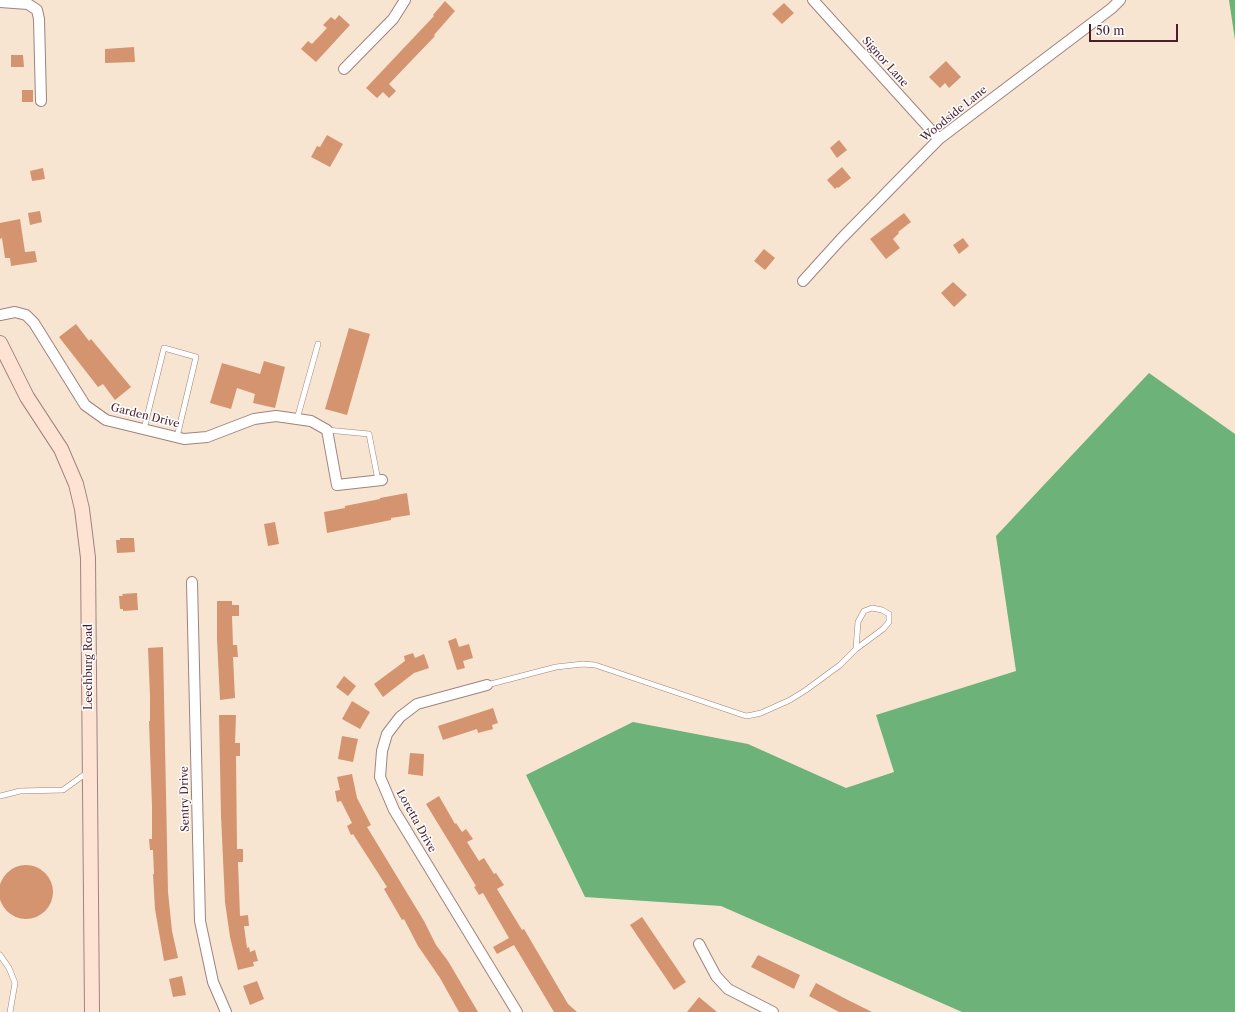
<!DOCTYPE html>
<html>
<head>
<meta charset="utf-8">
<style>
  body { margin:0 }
  #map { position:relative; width:1235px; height:1012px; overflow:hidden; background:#f7e5d1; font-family:"Libre Caslon Text",serif }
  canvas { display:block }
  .scale { position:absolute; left:1089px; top:24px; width:89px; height:18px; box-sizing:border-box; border:2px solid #4a1f2b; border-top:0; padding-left:5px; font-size:12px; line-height:14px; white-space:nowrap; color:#4a1f2b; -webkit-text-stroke:3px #fff; paint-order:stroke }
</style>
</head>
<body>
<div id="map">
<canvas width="1235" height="1012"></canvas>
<div class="scale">50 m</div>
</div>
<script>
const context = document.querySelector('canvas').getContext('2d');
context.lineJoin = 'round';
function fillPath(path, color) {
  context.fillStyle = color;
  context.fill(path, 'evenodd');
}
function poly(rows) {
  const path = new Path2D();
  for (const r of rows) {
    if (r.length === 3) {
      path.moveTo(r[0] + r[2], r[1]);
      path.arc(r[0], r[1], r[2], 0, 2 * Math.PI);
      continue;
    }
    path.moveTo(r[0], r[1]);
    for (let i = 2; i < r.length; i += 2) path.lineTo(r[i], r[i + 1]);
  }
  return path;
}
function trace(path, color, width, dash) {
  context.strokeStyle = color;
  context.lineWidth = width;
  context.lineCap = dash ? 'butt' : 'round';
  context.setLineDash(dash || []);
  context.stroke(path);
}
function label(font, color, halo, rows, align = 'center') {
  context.font = font + ' "Libre Caslon Text",serif';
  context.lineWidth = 3;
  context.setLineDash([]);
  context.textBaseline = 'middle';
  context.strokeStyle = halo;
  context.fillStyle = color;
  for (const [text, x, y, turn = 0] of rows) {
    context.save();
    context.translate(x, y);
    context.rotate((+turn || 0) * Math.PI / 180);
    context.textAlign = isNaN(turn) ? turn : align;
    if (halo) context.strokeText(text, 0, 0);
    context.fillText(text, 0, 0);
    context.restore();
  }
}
fillPath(poly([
  [1229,0,1235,0,1235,40],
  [1149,373,1235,434,1235,1012,962,1012,721,906,585,897,526,775,633,722,748,744,846,788,894,772,876,715,1016,671,996,536]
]), '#6cb279');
fillPath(poly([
  [445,1,455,11,434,35,435,36,389,84,396,91,389,98,383,92,377,98,366,88,434,16,433,15],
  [784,3,794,13,782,24,772,14],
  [339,15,350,25,316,62,301,49,308,41,312,44,327,28,323,25,331,17,335,20],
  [134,47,135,62,105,63,105,49],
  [11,55,23,55,24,67,11,67],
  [946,61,961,77,949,88,945,83,940,88,929,77],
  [22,90,33,90,33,102,22,102],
  [327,135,343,144,330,167,311,157,317,146,320,147],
  [839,140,847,150,837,158,830,148],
  [842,167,851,178,838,188,837,187,835,189,827,180],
  [43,168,45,179,32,181,30,171],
  [40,211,42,222,30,225,28,213],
  [904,213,911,222,898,232,899,233,893,239,900,248,886,259,870,239],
  [20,219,25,252,35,251,37,262,11,266,10,258,5,258,2,238,0,239,0,223],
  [963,238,969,246,959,254,953,245],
  [764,249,775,258,765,270,754,261],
  [953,282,967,295,954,307,941,293],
  [76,324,89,341,91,339,131,387,115,400,103,384,98,387,59,337],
  [349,328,370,334,347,415,325,409],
  [264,361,285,367,275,408,253,403,255,394,237,388,231,409,210,403,222,363,260,374],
  [407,493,410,515,391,518,391,520,327,533,324,512,345,508,345,506,380,499,380,498],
  [275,522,279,544,268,546,264,524],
  [120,538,134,538,135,552,117,553,116,540,120,540],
  [137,593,138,610,123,611,123,609,120,609,119,596,123,596,122,594],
  [217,601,232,601,232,605,239,605,239,616,232,616,233,645,237,645,238,657,233,657,235,698,220,700,217,639],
  [456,638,459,647,469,644,473,658,463,661,465,668,457,670,448,641],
  [163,647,168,892,172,931,178,958,164,961,155,909,153,874,154,874,153,850,150,850,149,839,152,839,152,807,149,721,150,721,150,696,148,648],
  [413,653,415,658,424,654,429,668,414,673,383,697,374,684,405,661,404,656],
  [344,676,356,686,348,696,336,687],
  [352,701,370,712,360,729,342,719],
  [493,708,498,723,492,725,493,729,478,733,477,729,443,740,438,726],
  [219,715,236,715,235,743,240,743,240,756,236,756,237,849,243,849,243,862,238,862,240,916,248,915,249,926,244,926,247,948,249,947,250,952,255,950,258,961,253,962,254,966,238,970,230,937,225,902,221,816],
  [342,736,358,739,353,762,338,759],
  [410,753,424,754,423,776,408,774],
  [352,774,357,798,371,825,367,827,424,921,436,945,448,961,478,1012,459,1012,440,978,418,946,404,919,402,920,384,889,387,887,353,834,351,835,347,826,352,823,341,801,337,802,335,791,340,790,337,777],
  [439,796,455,824,456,823,462,832,466,829,473,839,467,842,479,861,484,858,494,874,496,873,504,885,497,889,522,930,524,929,568,1004,577,1012,554,1012,514,945,497,954,493,947,509,938,483,893,479,895,474,887,476,886,426,804],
  [26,892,27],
  [642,917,686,982,674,990,630,925],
  [758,955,800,975,794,989,751,967],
  [182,976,186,995,173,997,169,979],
  [257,981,264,999,250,1005,243,986],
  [816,983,844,998,872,1012,839,1012,809,996],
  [699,997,717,1012,687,1012]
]), '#d49470');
const lane = poly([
  [297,419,318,344],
  [144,429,164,348,196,357,177,437],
  [327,430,369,434,378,480],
  [487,685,556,667,583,664,595,665,740,714,746,716,752,715,761,713,790,700,806,690,840,665,856,649,883,629,889,622,889,614,882,610,872,608,864,611,858,622,856,649],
  [0,796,20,791,63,790,88,772],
  [0,955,9,968,15,983,10,1012]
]);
const street = poly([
  [813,0,939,139],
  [0,2,28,4,37,10,39,19,41,101],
  [344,69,393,19,405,0],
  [803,281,841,239,939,139,1112,8,1120,0],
  [0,315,15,312,26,315,34,323,85,405,106,420,184,439,207,437,254,419,276,416,311,421,327,430,337,485,382,480],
  [192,582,200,921,213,982,226,1012],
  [487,685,417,704,400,717,387,734,382,751,380,777,394,810,517,1012],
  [699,944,716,976,728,989,773,1012]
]);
const secondary = poly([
  [0,343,27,397,61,449,76,484,82,509,88,558,92,1012]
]);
trace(lane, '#a0827e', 6);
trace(street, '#a0827e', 12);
trace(secondary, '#a0827e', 16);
trace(lane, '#fff', 5);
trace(street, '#fff', 10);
trace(secondary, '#fee3d2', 14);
label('11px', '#4a1f2b', '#fff', [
  ["Signor Lane",885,62,48],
  ["Woodside Lane",954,114,-39],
  ["Garden Drive",145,416,14],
  ["Leechburg Road",89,667,-90],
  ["Sentry Drive",185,799,-91],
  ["Loretta Drive",416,821,61]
]);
</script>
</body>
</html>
